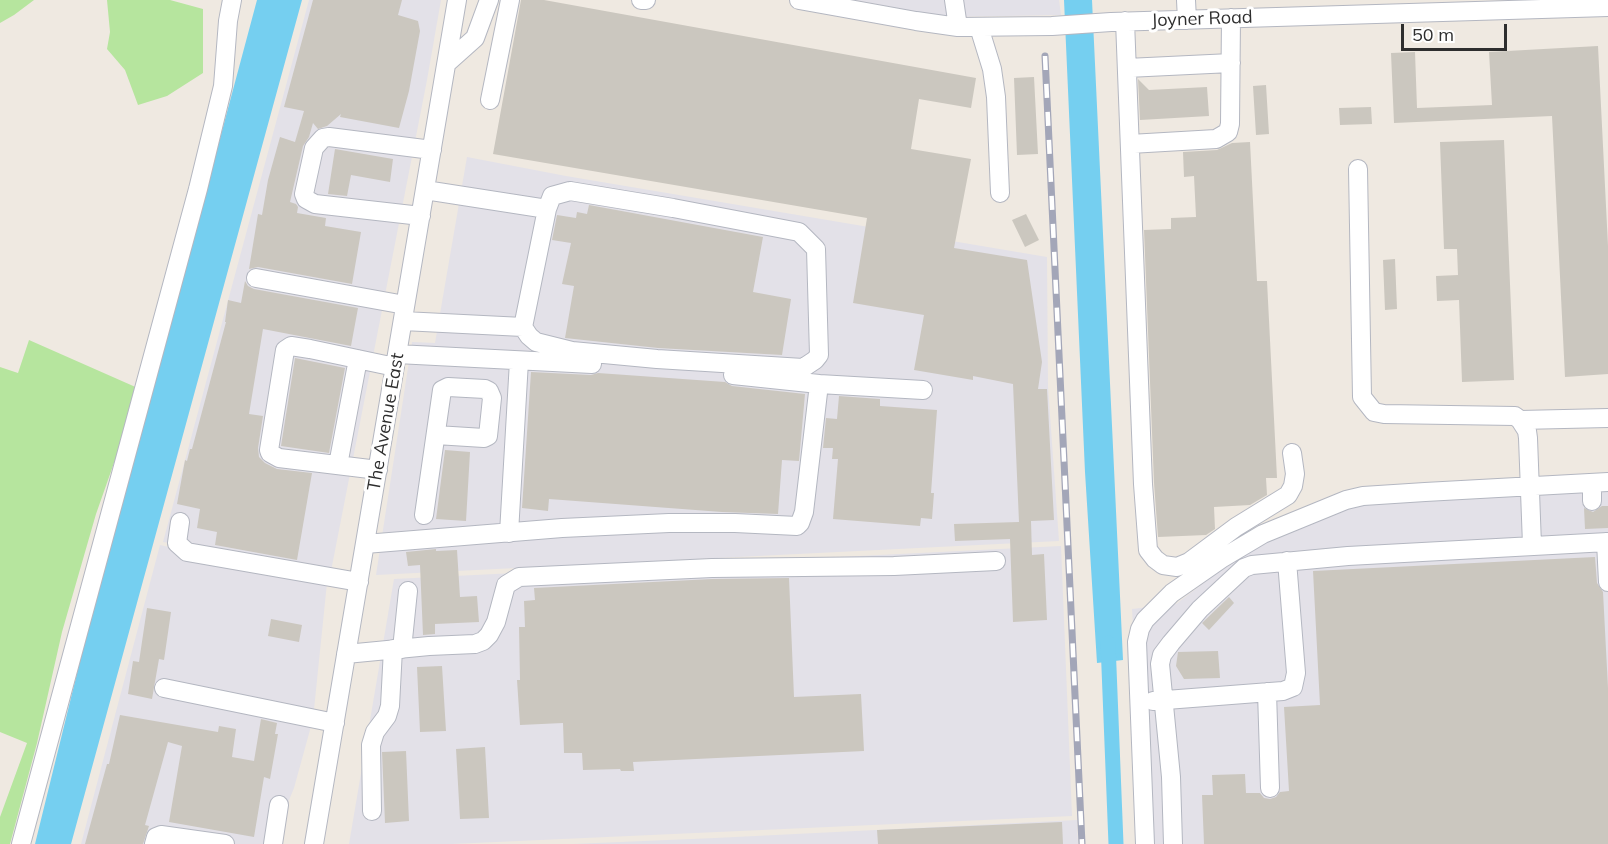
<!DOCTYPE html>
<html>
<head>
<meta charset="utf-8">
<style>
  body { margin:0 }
  #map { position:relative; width:1608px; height:844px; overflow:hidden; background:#efe9e1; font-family:Mulish,sans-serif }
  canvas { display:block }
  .scale { position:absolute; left:1401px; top:24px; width:106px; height:27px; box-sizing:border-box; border:3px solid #2e2e2e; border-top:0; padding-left:8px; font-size:18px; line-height:21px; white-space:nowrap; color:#2e2e2e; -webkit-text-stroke:4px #fff; paint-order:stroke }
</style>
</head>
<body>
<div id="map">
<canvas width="1608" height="844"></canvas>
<div class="scale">50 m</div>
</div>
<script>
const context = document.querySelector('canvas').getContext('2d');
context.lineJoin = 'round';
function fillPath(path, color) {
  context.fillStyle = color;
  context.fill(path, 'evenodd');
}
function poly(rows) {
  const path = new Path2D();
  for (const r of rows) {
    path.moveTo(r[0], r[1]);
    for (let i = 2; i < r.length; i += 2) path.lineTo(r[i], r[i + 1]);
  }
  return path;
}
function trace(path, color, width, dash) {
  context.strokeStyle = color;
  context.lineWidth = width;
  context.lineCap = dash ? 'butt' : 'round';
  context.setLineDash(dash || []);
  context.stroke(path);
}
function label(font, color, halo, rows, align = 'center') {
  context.font = font + ' Mulish,sans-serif';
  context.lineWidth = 6;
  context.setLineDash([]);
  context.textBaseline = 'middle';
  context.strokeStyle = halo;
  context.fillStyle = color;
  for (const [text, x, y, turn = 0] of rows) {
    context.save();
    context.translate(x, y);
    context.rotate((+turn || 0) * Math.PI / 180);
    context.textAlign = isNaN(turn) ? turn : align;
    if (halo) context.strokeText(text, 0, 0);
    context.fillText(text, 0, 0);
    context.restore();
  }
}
fillPath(poly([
  [309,0,441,0,427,80,331,571,163,542],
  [854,0,1059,0,1061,15,946,17],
  [467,157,566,176,1047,257,1048,387,1059,541,376,575,412,342,435,343],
  [1608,487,1608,844,1146,844,1132,609,1176,604,1242,554,1320,514,1399,497],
  [160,545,327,583,313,719,294,788,271,844,81,844],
  [1061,546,1072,816,452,844,349,844,394,579],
  [1077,820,1078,844,573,844,715,838]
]), '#e3e1e8');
fillPath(poly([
  [0,0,34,0,14,15,0,23],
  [107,0,170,0,203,9,203,73,167,96,138,105,125,70,107,49,110,32],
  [29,340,140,389,96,514,62,632,37,743,10,844,0,844,0,817,27,743,0,732,0,367,18,373]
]), '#b6e59e');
fillPath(poly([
  [257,0,302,0,71,844,35,844,113,527,157,374],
  [1064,0,1092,0,1123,660,1097,663,1085,472]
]), '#75cff0');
trace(poly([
  [1108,643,1116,844]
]), '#75cff0', 15);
fillPath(poly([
  [313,0,402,0,398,15,418,21,420,31,409,91,399,128,340,117,341,114,327,126,318,129,313,123,309,137,303,146,290,202,296,204,298,207,297,213,326,218,325,226,361,232,352,284,258,267,249,269,258,214,262,215,268,180,280,137,295,142,304,111,284,107],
  [521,0,544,0,976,78,971,108,919,99,911,149,971,159,954,248,1027,260,1042,362,1038,389,1047,389,1054,520,1031,521,1032,555,1044,554,1047,620,1013,622,1010,539,955,541,954,524,1019,522,1013,384,973,376,973,380,914,370,924,315,853,303,867,218,493,154],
  [1598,46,1608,246,1608,374,1565,377,1552,116,1394,123,1391,53,1415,52,1417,108,1492,105,1489,52],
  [1034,77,1038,154,1017,155,1014,78],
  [1138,79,1149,90,1207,87,1209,116,1140,120],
  [1266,85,1269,134,1256,135,1253,86],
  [1371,107,1372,124,1340,125,1339,108],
  [1504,140,1514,380,1462,382,1459,300,1437,301,1436,276,1458,275,1457,249,1444,249,1440,142],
  [1250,142,1257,281,1267,281,1277,478,1266,478,1267,495,1250,505,1214,507,1215,529,1206,535,1158,537,1154,483,1144,230,1171,229,1171,218,1196,217,1194,176,1184,177,1183,152,1217,150,1232,143],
  [335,149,393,159,390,182,351,175,347,196,328,194],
  [589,205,763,237,753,292,791,299,782,355,658,348,565,338,574,286,562,284,571,243,552,240,557,215,576,218,577,212,587,214],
  [1026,214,1039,240,1025,247,1012,220],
  [1395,259,1397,309,1385,310,1383,260],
  [245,281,248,286,254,289,358,308,351,346,263,329,249,414,263,416,258,448,259,457,265,463,277,469,312,473,297,560,215,545,217,532,197,528,200,509,177,504,185,460,187,461,190,449,192,449,226,322,225,322,228,300,241,303],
  [295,358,345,368,329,453,281,446],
  [531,372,591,375,598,373,725,382,732,386,805,394,799,461,782,460,778,514,722,512,549,499,548,511,522,508],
  [839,396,880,399,880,406,937,410,931,493,934,493,932,519,921,518,920,526,833,519,838,459,832,459,833,448,823,448,826,418,837,419],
  [445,450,470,452,466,521,436,519],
  [1602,506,1608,506,1608,528,1585,529,1584,508,1593,512],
  [436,549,436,551,457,550,460,597,477,596,479,622,435,624,435,634,423,635,420,565,408,566,406,552],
  [1595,557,1597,583,1603,592,1608,688,1608,844,1204,844,1202,795,1213,795,1212,775,1245,774,1246,793,1260,793,1264,798,1270,799,1276,797,1280,792,1289,791,1284,707,1320,705,1313,571],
  [789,578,794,697,861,694,864,751,633,762,634,771,621,771,620,769,583,770,582,753,564,753,563,723,520,725,517,680,520,680,519,627,525,627,524,601,535,600,534,588,712,579],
  [1229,597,1234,603,1209,630,1202,623],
  [147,608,171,612,164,660,159,659,152,699,128,694,133,661,139,662],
  [271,619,302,625,299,642,268,636],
  [1218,651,1220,678,1184,679,1176,666,1178,652],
  [442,666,446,731,420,732,417,667],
  [120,715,218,732,219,726,236,729,232,757,254,761,261,719,277,723,275,734,278,734,270,779,264,777,254,837,169,822,182,746,168,742,145,825,149,826,143,844,85,844,107,764,109,764],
  [485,747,489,818,460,819,456,749],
  [406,751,409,821,385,823,382,752],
  [1062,822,1063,844,878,844,877,830]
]), '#cbc7bf');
const minor = poly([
  [641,0,646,0],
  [799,0,916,21,958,27,1052,26,1111,22,1608,7],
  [954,0,958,27],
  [1186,0,1187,20],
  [1125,21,1143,484,1148,550,1155,559,1163,565,1177,567,1189,562,1236,527,1288,495,1293,486,1295,474,1292,453],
  [979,27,992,69,996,97,1000,193],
  [447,63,475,38,489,0],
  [1127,68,1231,63],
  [490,100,510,0],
  [1130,144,1216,139,1228,132,1230,124,1231,18],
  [1358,169,1362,397,1374,412,1384,414,1515,416,1520,420,1527,431,1528,438,1532,545],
  [425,190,547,209],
  [570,191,673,208,799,232,816,249,819,355,815,360,803,368,657,359,572,351,536,342,529,336,523,327,547,209,552,196,570,191],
  [421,216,315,204,306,199,304,194,314,148,323,138,329,137,432,150],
  [256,278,405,305],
  [403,321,523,327],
  [397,354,592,364],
  [733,375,819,384,923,390],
  [1520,420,1608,418],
  [338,465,358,359],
  [378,470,279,458,270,453,269,450,285,350,291,346,310,349,395,367],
  [1592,483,1592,501],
  [424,515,442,390,448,387,485,389,489,391,492,398,488,436,484,438,436,435],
  [180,522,177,543,187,552,359,582],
  [509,533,519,361],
  [1606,542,1608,582],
  [365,544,562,528,669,523,735,523,797,526,800,523,804,512,819,384],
  [402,649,408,591],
  [346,654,429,646,475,644,483,641,489,635,496,622,506,585,519,577,712,568,894,566,996,561],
  [164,688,335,723],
  [1267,692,1270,788],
  [1153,701,1283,691,1293,687,1296,673,1287,561],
  [372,811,371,745,375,732,387,716,390,706,393,649],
  [21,844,198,189,223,86,228,21,232,0],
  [154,844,156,837,161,835,225,844],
  [273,844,279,805],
  [314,844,457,0],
  [1145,844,1137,642,1140,629,1145,620,1172,593,1221,559,1263,534,1346,500,1363,496,1425,492,1608,482],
  [1173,844,1171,777,1160,664,1162,655,1171,643,1200,609,1244,568,1252,565,1348,556,1608,542]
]);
trace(minor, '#b4b7c1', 20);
trace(minor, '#fff', 18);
const rail = poly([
  [1045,56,1082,844]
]);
trace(rail, '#a3a6b8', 7);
trace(rail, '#fff', 4.5, [14]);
label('18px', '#2e2e2e', '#fff', [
  ["Joyner Road",1202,19,-2],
  ["The Avenue East",386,422,-80]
]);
</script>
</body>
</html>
